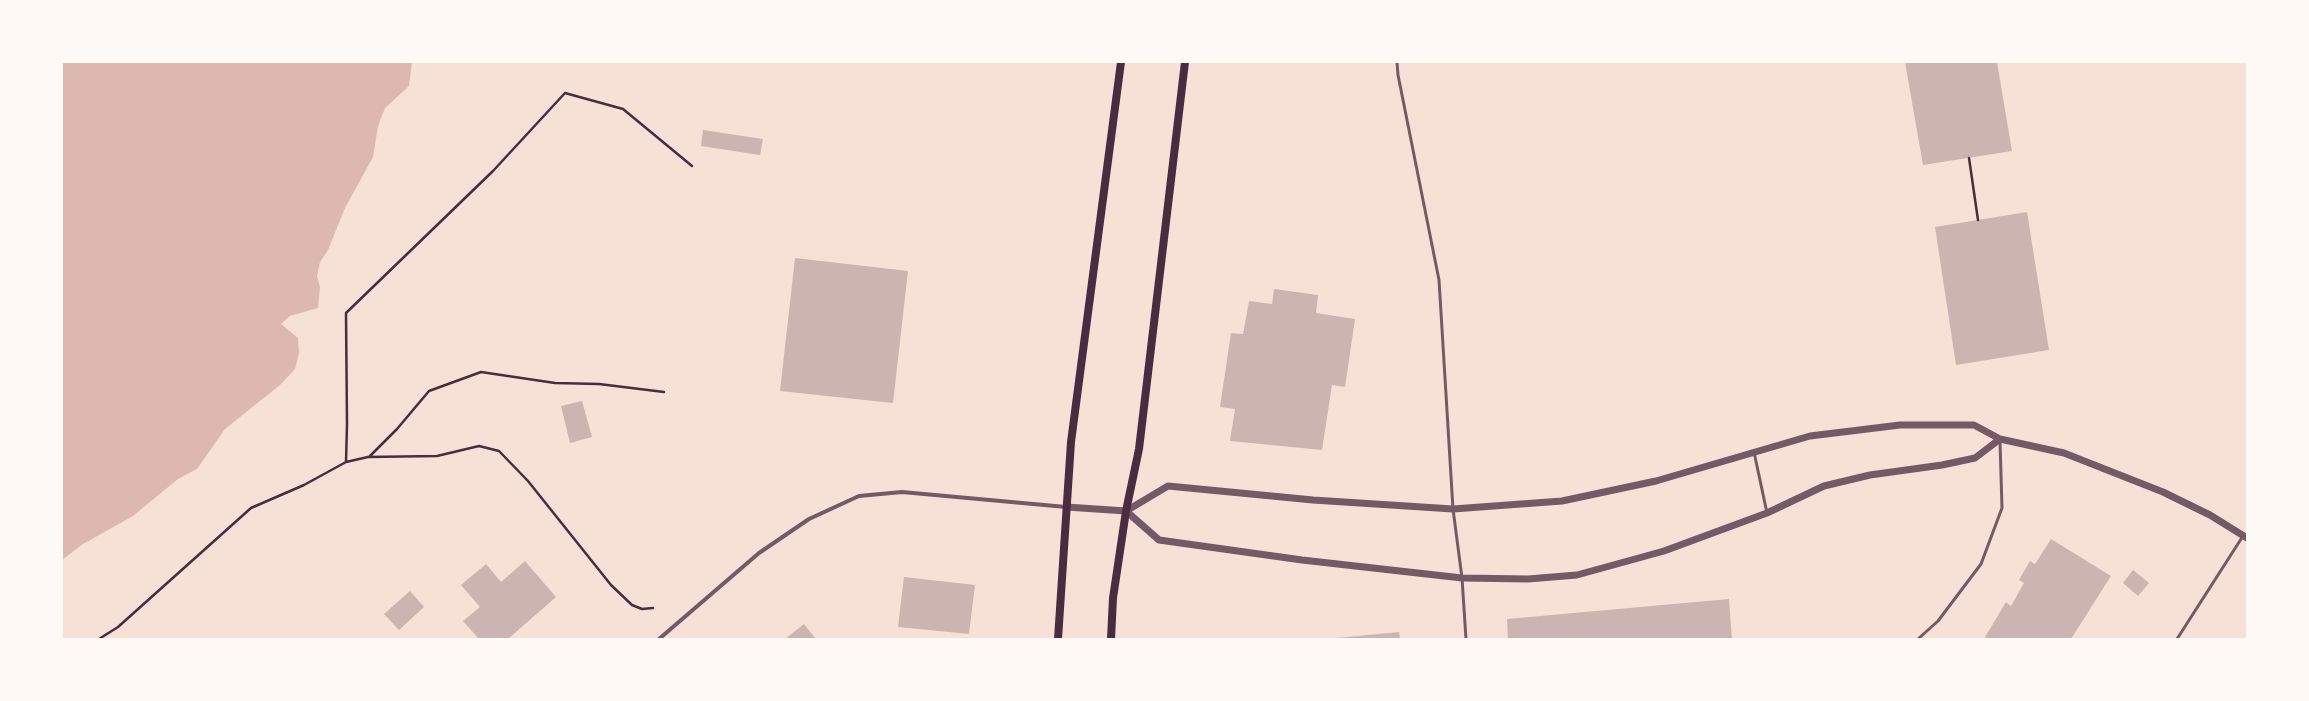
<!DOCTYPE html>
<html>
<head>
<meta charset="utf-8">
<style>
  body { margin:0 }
  #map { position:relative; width:2309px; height:701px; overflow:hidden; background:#f7e1d7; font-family:"Fira Sans Condensed",sans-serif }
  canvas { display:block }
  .frame { position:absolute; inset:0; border:63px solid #fffaf5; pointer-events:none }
</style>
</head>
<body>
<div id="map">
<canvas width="2309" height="701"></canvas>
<div class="frame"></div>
</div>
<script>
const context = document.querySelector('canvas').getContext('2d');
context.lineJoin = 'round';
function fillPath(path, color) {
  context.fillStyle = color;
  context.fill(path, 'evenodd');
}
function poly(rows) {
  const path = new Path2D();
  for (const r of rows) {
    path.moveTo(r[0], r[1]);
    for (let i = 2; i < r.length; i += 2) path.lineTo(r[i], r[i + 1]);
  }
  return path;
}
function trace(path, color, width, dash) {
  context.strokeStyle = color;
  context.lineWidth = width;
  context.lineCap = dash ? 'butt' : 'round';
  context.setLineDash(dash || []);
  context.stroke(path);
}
fillPath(poly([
  [62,62,412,62,409,86,385,108,378,126,373,157,345,208,328,250,320,262,317,276,320,287,318,308,290,316,281,324,298,338,299,353,295,369,280,385,225,429,197,469,178,479,133,516,83,544,62,560]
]), '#dcb8b0');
fillPath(poly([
  [1905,62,1997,62,2012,151,1923,165],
  [703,130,763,139,760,155,701,146],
  [2027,212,2049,350,1956,365,1935,227],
  [795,258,908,271,893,403,780,391],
  [1274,289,1318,295,1316,313,1355,319,1345,387,1332,385,1322,450,1230,441,1235,409,1220,407,1231,333,1243,334,1249,301,1272,304],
  [582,401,592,437,570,443,561,406],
  [2051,539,2111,576,2071,639,1987,639,1985,637,2006,602,2011,606,2024,583,2019,580,2030,561,2035,564],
  [525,561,556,597,508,639,479,639,463,621,480,607,461,585,486,564,501,582],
  [2133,570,2149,583,2138,596,2123,583],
  [904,577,975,585,969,634,898,627],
  [410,591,424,607,399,630,384,614],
  [1729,599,1732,639,1508,639,1507,619],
  [804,624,816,639,785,639],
  [1399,632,1400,639,1337,639,1337,638]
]), '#ccb4b1');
trace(poly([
  [1969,158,1978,220],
  [369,457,397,429,429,391,481,372,555,383,599,384,664,392],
  [346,462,368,457,437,456,479,446,499,451,528,481,611,585,632,605,642,609,653,608],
  [99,639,118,627,251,508,304,485,346,462,347,424,346,313,493,171,565,93,623,109,692,166]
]), '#4a2c40', 2.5);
trace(poly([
  [1397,62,1398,75,1439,280,1453,509,1462,578,1466,639],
  [1754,452,1767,513],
  [1918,639,1938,621,1981,564,2002,508,2000,441],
  [2177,639,2243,536]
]), '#755966', 3);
trace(poly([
  [659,639,759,553,809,519,859,496,902,492,1066,507]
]), '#755966', 4);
trace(poly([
  [1066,507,1126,511,1168,486,1313,500,1453,509,1562,501,1656,481,1810,436,1900,425,1974,425,2000,439,2064,453,2163,492,2210,515,2247,538],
  [1126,511,1159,540,1302,560,1462,578,1528,579,1577,575,1664,551,1767,513,1824,486,1870,475,1942,465,1975,458,2000,439]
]), '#755966', 7);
trace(poly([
  [1058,639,1071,442,1121,62],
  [1111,639,1113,598,1126,511,1139,449,1185,62]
]), '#4a2c40', 8);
</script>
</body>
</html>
